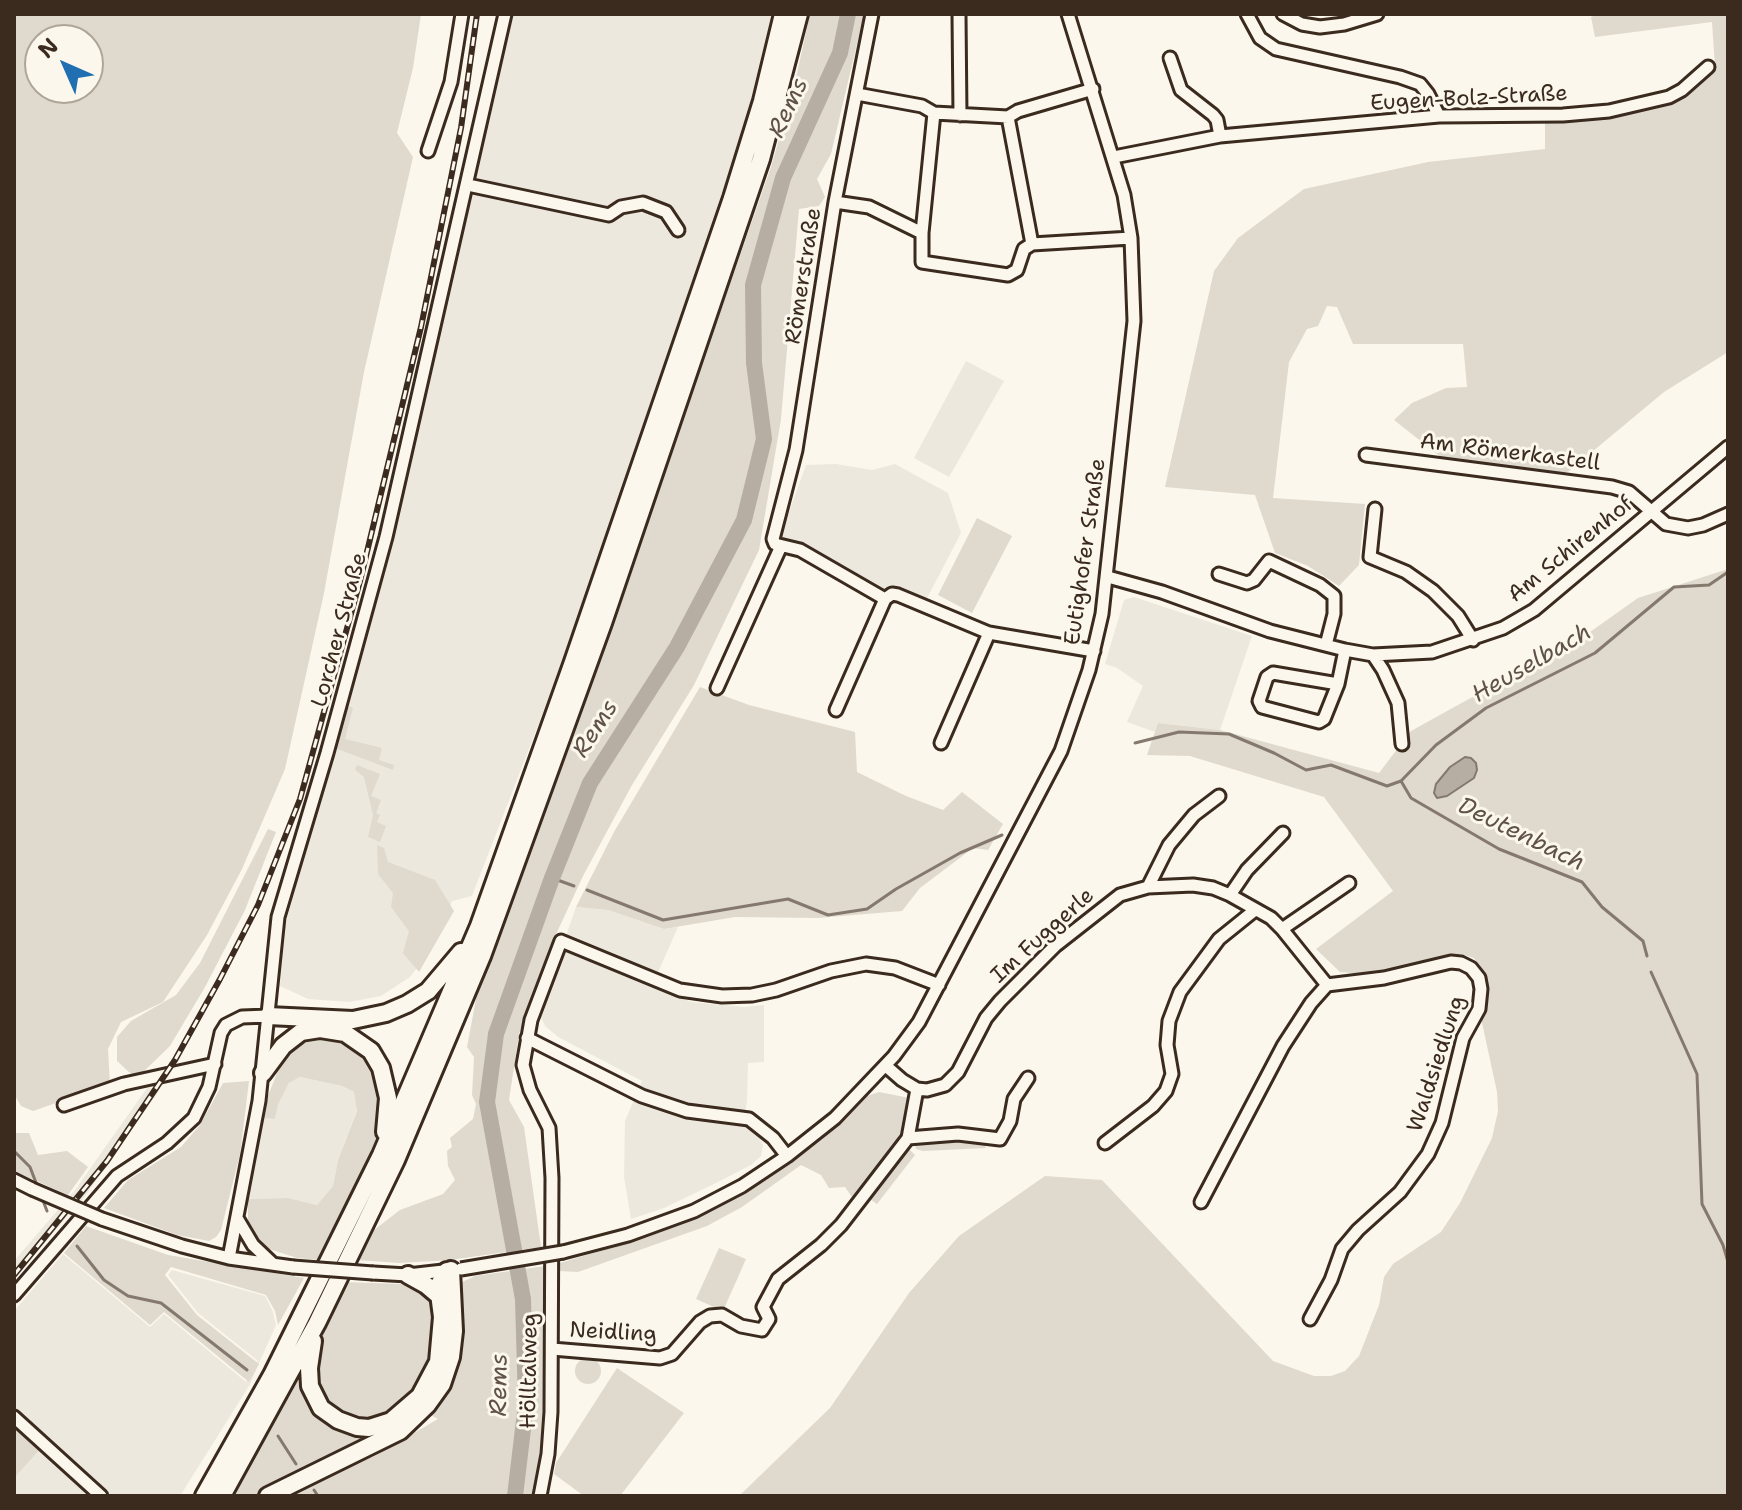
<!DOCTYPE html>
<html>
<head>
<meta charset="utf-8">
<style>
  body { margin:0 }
  #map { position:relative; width:1742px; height:1510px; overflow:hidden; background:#fbf7ec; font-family:"Shantell Sans",sans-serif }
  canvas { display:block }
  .frame { position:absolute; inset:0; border:16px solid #3b2a1e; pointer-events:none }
  .north { position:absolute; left:24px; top:24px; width:80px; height:80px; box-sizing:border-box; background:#fbf7ec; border:2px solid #aea59a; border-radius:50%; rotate:315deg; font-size:22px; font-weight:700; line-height:32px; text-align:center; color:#3b2a1e }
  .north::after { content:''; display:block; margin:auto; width:28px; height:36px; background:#1f6fb2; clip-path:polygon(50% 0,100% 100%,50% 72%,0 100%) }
</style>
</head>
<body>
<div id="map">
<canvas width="1742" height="1510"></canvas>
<div class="frame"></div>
<div class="north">N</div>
</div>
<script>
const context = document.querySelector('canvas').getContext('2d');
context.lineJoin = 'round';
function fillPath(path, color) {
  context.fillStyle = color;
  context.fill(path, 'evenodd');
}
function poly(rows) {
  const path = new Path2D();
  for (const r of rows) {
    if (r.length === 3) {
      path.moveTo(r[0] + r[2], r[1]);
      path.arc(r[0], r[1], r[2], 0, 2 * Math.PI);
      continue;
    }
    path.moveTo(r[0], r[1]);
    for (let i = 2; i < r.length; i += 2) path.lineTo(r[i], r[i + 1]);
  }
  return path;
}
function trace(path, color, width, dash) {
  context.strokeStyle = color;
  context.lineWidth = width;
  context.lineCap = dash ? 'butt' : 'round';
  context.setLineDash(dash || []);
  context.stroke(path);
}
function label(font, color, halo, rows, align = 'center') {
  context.font = font + ' "Shantell Sans",sans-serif';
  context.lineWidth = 6;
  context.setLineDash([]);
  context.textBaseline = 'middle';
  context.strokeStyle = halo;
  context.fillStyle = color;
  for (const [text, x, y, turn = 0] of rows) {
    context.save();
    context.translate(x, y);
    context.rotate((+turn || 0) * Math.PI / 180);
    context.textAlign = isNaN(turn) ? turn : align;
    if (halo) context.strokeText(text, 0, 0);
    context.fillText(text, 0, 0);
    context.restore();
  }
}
fillPath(poly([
  [512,14,774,14,769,42,747,120,559,671,472,896,452,901,430,950,410,977,381,996,349,1002,308,999,280,986,283,933,367,630,489,123],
  [966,361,1004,381,949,477,914,458],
  [836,464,872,470,895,464,948,493,961,533,925,602,876,593,780,537,806,465],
  [1134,597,1252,636,1220,730,1158,723,1155,732,1127,722,1143,686,1117,668,1105,664,1124,600],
  [576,907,608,910,664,929,678,927,652,986,691,1002,744,1007,764,1005,764,1062,748,1063,747,1101,743,1125,757,1133,763,1145,761,1156,751,1165,716,1183,664,1208,631,1219,624,1177,625,1121,642,1081,558,1037,545,1026,541,1017,554,970],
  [300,1077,342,1086,354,1092,357,1096,357,1110,338,1160,333,1186,317,1205,288,1198,248,1199,253,1164,263,1118,275,1119,278,1105,289,1083],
  [147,1088,160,1089,86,1195,14,1278,14,1261,75,1190],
  [63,1254,150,1327,164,1314,246,1382,258,1361,198,1313,168,1275,172,1270,265,1296,273,1312,276,1325,249,1386,180,1496,14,1496,14,1311]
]), '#ede8dd');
fillPath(poly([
  [14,14,421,14,413,68,397,133,413,157,364,372,324,593,285,769,242,869,207,935,163,1002,121,1022,108,1049,110,1084,33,1111,21,1106,14,1094],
  [40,40,88,40,88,88,40,88],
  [810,14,864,14,831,154,817,179,825,197,819,206,799,209,781,419,759,550,694,685,632,785,583,876,552,943,519,1034,509,1100,524,1127,541,1247,450,1260,399,1263,357,1260,374,1230,400,1210,443,1194,455,1180,448,1166,447,1151,452,1147,450,1138,473,1119,476,1104,472,1095,474,1057,467,1047,477,994,522,877,771,167,794,87],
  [1597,14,1728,14,1728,352,1664,392,1569,471,1560,475,1446,461,1394,420,1412,403,1446,388,1467,387,1463,344,1353,344,1337,307,1327,306,1318,326,1307,329,1289,362,1273,498,1365,504,1359,565,1339,586,1308,566,1275,553,1255,495,1165,487,1214,271,1238,238,1304,189,1428,162,1545,149,1545,118,1676,99,1715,66,1712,22,1595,37,1591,17],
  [977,518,1012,536,972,613,938,595],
  [1728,569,1728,1496,739,1496,830,1408,909,1293,959,1236,1045,1176,1102,1180,1273,1361,1314,1376,1331,1376,1345,1371,1359,1356,1379,1305,1384,1277,1393,1264,1441,1232,1460,1203,1492,1138,1498,1111,1497,1092,1481,1018,1488,992,1485,975,1474,958,1461,954,1378,975,1340,972,1316,949,1393,891,1324,797,1190,756,1147,755,1158,723,1220,730,1379,773,1411,731,1590,632,1638,598],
  [700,687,749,705,855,732,857,772,906,796,943,810,962,792,1003,824,988,850,973,848,920,888,902,911,818,918,735,917,664,929,608,910,576,907,614,832],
  [348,706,353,708,345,739,382,748,379,760,394,765,393,770,335,748],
  [357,765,380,774,371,796,381,800,376,813,380,815,377,822,386,826,380,842,368,837,373,815,364,777,355,770],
  [268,829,276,832,245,910,205,987,170,1046,139,1076,130,1073,117,1061,117,1037,131,1021,176,995,200,963],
  [377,845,384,848,388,862,435,880,454,911,419,972,403,953,409,931,391,907,393,893,378,874],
  [312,1036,339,1038,363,1051,375,1067,382,1109,377,1137,320,1260,297,1258,260,1246,253,1235,248,1220,248,1199,288,1198,317,1205,333,1186,338,1160,357,1111,354,1092,342,1086,300,1077,289,1083,278,1105,275,1119,263,1118,268,1096,284,1055,296,1043],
  [249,1081,240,1154,221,1230,216,1237,209,1241,177,1235,104,1208,128,1180,181,1147,200,1125,223,1083],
  [879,1092,909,1098,909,1123,904,1140,856,1203,845,1187,829,1188,821,1175,801,1165,742,1207,707,1226,578,1272,559,1271,553,1265,647,1237,685,1223,728,1201,796,1158,822,1139,867,1096],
  [14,1133,29,1133,38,1155,67,1151,88,1167,68,1195,14,1171],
  [981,1138,986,1148,923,1151,916,1149,914,1140],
  [906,1146,915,1155,877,1204,867,1197],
  [86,1226,168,1255,304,1278,278,1325,275,1311,266,1295,171,1267,165,1275,197,1315,259,1364,249,1382,164,1312,150,1325,64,1253],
  [719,1248,746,1259,723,1311,696,1299],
  [545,1266,548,1358,542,1468,537,1496,287,1496,305,1485,375,1456,438,1419,425,1412,458,1284,475,1276],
  [344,1282,401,1284,417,1289,430,1299,436,1310,434,1359,406,1404,374,1422,339,1416,314,1390,314,1347],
  [588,1371,13],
  [301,1368,336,1424,408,1419,260,1496,232,1496],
  [617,1368,684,1413,620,1496,584,1496,554,1474,556,1463],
  [14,1425,41,1448,14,1478]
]), '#dfd9ce');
const water = poly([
  [1465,757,1471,758,1476,763,1477,770,1474,778,1447,796,1437,798,1434,793,1436,784,1450,767,1465,757]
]);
fillPath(water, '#b6aea2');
trace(water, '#85796d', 2);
trace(poly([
  [1135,743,1179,732,1229,734,1274,753,1306,770,1331,765,1387,786,1401,781,1411,798,1499,849,1582,882,1602,907,1643,941,1647,956],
  [1401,781,1436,745,1486,708,1595,653,1674,587,1709,585,1728,572],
  [552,878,574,886],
  [587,890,663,920,788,899,828,915,867,909,896,889,960,853,1002,835],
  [1651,972,1697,1074,1702,1204,1723,1245,1728,1262],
  [14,1151,30,1167,38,1188],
  [42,1198,47,1211],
  [77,1246,104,1280,128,1296,161,1303,247,1370],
  [278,1436,296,1464],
  [314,1490,318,1496]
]), '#85796d', 3);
trace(poly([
  [515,1496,526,1404,523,1299,487,1102,496,1034,552,878,590,783,677,647,744,520,764,439,754,363,753,285,783,178,840,53,848,14]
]), '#b6aea2', 16);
const minor = poly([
  [1247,14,1260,38,1276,49,1400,77,1420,84,1428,94,1439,116],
  [1283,14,1302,24,1320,27,1344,24,1377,14],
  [959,15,960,115],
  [1170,58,1181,90,1213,115,1217,120,1220,136],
  [857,94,922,106,934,113,1008,117,1018,111,1093,89],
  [1008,117,1032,244],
  [428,151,451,82,462,14],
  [1114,157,1220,136,1439,116,1563,115,1609,111,1669,97,1682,90,1708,67],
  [468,185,609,215,621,207,643,203,666,212,678,230],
  [835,202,869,207,922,233,922,262,1008,275,1017,270,1024,249,1032,244,1131,238],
  [922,233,934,113],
  [1366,455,1612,487,1629,492,1666,524,1688,528,1703,525,1728,514],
  [1375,509,1370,557,1406,572,1433,591,1458,616,1473,640],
  [1219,574,1247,583,1254,580,1269,561,1320,585,1334,596,1334,614,1326,645],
  [1108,577,1162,592,1270,631,1345,650,1373,655,1432,652,1503,628,1534,610,1728,447],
  [885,599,892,594,898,595,989,633,1094,651],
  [1373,655,1383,670,1398,703,1402,744],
  [1338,684,1273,673,1267,677,1259,701,1262,707,1319,722,1324,719,1338,684,1345,650],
  [717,688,781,546],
  [836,710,885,599,800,550,775,544,773,539,796,450,835,202,872,14],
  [941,743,989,633],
  [1148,887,1169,845,1194,815,1219,796],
  [1230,895,1247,870,1283,833],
  [1282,929,1349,883],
  [527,1038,642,1096,687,1111,749,1119,773,1138,787,1156],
  [886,1066,902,1080,917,1089,927,1090,945,1085,958,1072,986,1018,1000,1001,1055,946,1120,895,1148,887,1193,885,1213,888,1230,895,1271,918,1282,929,1327,985,1384,978,1451,962,1461,963,1471,968,1479,978,1481,989,1479,1009,1463,1038,1442,1123,1428,1154,1400,1192,1358,1230,1342,1249,1331,1280,1310,1319],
  [64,1105,124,1084,215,1064],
  [908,1138,958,1134,1000,1139,1010,1121,1014,1099,1028,1078],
  [1105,1143,1153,1106,1166,1091,1172,1074,1167,1045,1169,1021,1180,992,1219,939,1255,910],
  [14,1180,32,1189],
  [1201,1202,1283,1046,1311,1003,1327,985],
  [237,1218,253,1245,273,1264],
  [102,1219,182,1246,229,1258,293,1267],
  [563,1252,628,1235,694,1211,742,1186,787,1156,835,1118,894,1056,919,1022,1061,751,1089,670,1102,614,1134,321,1131,238,1124,195,1068,14],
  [229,1258,259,1101,278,917,327,753,386,537,505,14],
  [373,1273,408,1275,452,1270],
  [14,1295,117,1176,167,1143,194,1118,209,1087,221,1033,226,1025,242,1017,268,1016],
  [552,1349,660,1358,672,1354,700,1322,710,1316,722,1315,741,1326,762,1330,769,1319,763,1307,778,1279,821,1245,841,1225,908,1138,917,1089],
  [14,1417,101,1496],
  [540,1496,548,1454,551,1412,552,1178,549,1128,530,1090,523,1065,531,1020,561,941,680,990,722,996,752,995,776,990,831,971,866,964,895,968,939,985]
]);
const highway = poly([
  [268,1016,353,1020,386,1013,407,1004,428,991,461,952],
  [263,1073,283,1046,301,1032,320,1029,345,1033,371,1051,381,1068,388,1098,385,1132],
  [408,1275,426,1285,439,1296],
  [313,1341,309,1368,310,1386,321,1408,338,1420,357,1427,369,1428,391,1421,420,1396,438,1362,442,1317,438,1286,447,1271],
  [204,1496,272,1375,381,1155,479,926,573,662,732,198,762,101,783,14],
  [222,1496,317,1323,396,1160,482,956,603,623,761,159,799,14],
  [268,1496,400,1431,427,1405,442,1384,451,1357,454,1331,451,1270]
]);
trace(minor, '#3b2a1e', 17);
trace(highway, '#3b2a1e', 22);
trace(minor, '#fbf7ec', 11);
trace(highway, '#fbf7ec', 16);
const rail = poly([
  [14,1275,107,1161,175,1060,220,979,258,905,300,799,360,581,421,327,461,128,477,14]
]);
trace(rail, '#3b2a1e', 6);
trace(rail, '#fbf7ec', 3, [9]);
const minorBridge = poly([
  [32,1189,102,1219],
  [293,1267,373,1273],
  [461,1269,563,1252]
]);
trace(minorBridge, '#3b2a1e', 17, []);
trace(minorBridge, '#fbf7ec', 11);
label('22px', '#3b2a1e', '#fbf7ec', [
  ["Eugen-Bolz-Straße",1469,99,-3],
  ["Römerstraße",804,276,-81],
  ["Am Römerkastell",1510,453,7],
  ["Am Schirenhof",1571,550,-39],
  ["Eutighofer Straße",1086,552,-82],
  ["Lorcher Straße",340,630,-75],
  ["Im Fuggerle",1043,936,-42],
  ["Waldsiedlung",1437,1064,-72],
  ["Neidling",613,1333,3],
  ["Hölltalweg",530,1371,-89]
]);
label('italic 24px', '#605246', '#fbf7ec', [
  ["Rems",789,108,-65],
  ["Heuselbach",1532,664,-30],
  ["Rems",596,729,-57],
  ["Deutenbach",1521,835,26],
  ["Rems",500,1385,-89]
]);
</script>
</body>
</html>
